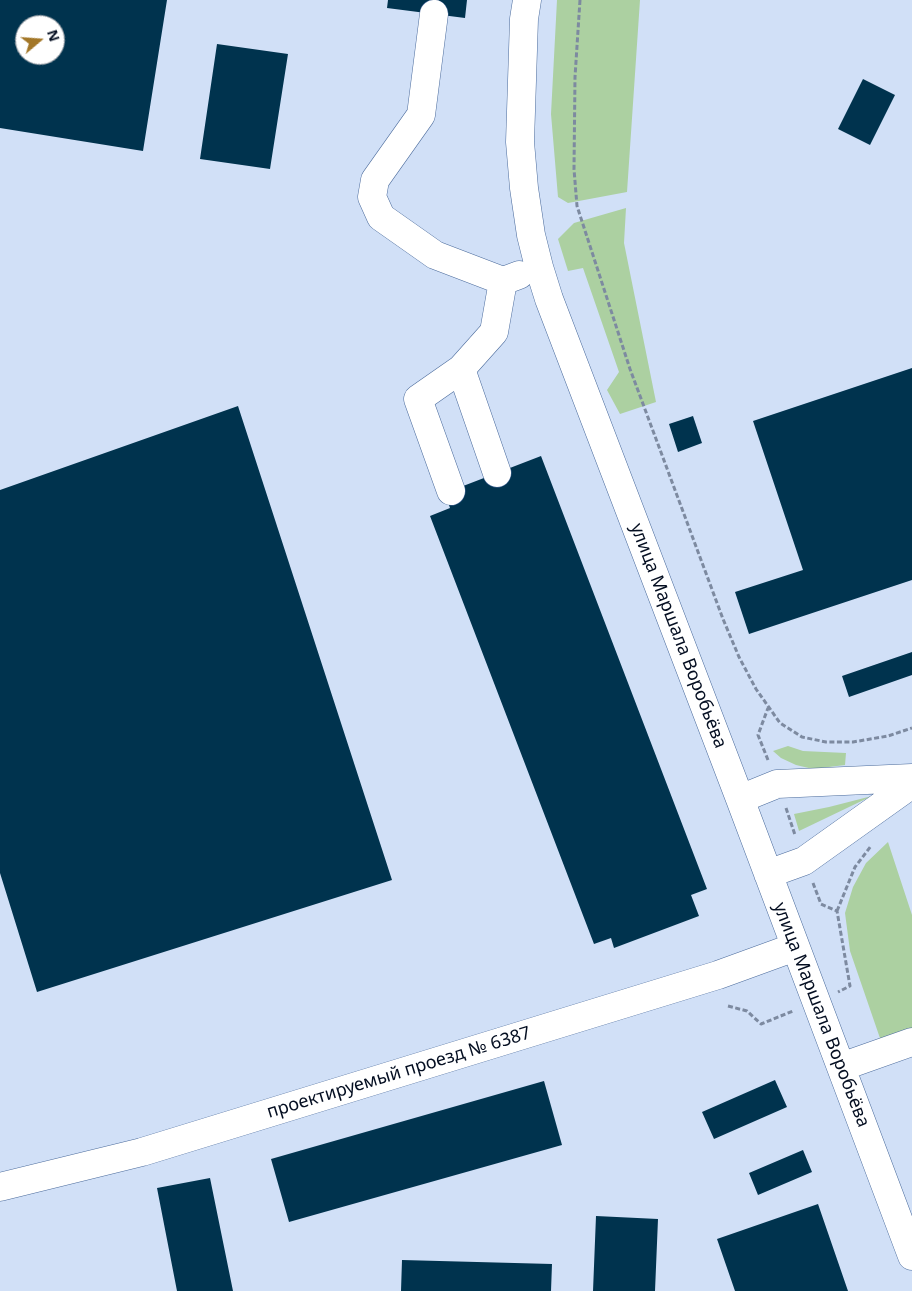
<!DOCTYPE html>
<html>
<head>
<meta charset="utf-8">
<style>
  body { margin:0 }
  #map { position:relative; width:912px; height:1291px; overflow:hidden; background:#d1e0f7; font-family:"Noto Sans",sans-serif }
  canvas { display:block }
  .north { position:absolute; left:15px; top:15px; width:50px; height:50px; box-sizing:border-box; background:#fff; border:1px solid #9b9fa6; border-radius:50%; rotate:72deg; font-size:14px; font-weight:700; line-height:20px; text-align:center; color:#040e21 }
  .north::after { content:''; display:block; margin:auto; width:18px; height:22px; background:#a37728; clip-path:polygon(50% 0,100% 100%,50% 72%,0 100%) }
</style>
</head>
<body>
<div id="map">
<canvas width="912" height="1291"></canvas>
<div class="north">N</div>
</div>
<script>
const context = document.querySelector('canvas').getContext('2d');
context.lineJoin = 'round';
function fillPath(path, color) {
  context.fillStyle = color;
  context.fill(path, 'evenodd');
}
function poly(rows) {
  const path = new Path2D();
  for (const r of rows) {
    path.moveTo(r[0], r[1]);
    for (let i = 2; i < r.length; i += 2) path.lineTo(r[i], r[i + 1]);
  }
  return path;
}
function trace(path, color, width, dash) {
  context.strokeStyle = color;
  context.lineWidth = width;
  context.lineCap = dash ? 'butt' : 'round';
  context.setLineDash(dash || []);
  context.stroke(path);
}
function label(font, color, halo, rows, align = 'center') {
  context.font = font + ' "Noto Sans",sans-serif';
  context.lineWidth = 5;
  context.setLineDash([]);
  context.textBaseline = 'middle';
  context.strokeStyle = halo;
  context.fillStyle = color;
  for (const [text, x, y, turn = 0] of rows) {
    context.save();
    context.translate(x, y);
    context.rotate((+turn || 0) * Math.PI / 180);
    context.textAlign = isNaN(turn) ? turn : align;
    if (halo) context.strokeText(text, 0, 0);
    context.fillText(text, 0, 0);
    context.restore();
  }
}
fillPath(poly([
  [557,0,640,0,627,192,568,203,558,197,551,114],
  [626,208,624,243,656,402,620,414,607,390,619,372,583,268,568,271,558,239,574,223],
  [788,746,803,751,846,753,845,765,813,769,796,765,781,758,773,751],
  [872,796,799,831,794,814,829,807],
  [888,842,912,915,912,1033,882,1044,850,951,845,913,853,887,866,863]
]), '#acd0a1');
fillPath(poly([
  [0,0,167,0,143,151,0,128],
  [25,25,55,25,55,55,25,55],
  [388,0,467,0,465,18,387,8],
  [217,44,288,54,270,169,200,159],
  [863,79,895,95,870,145,838,129],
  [912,368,912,580,749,634,735,592,803,570,753,421],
  [238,406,392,880,37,992,0,873,0,490],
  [693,416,702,443,678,452,669,424],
  [541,456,707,889,691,895,699,916,614,948,611,938,594,944,430,516,450,508,445,493],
  [912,652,912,675,849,697,842,676],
  [775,1080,787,1107,714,1139,702,1112],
  [544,1081,562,1145,289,1222,271,1159],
  [803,1150,812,1172,758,1195,749,1173],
  [210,1178,233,1291,177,1291,157,1188],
  [818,1204,848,1291,735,1291,717,1239],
  [596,1216,658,1219,655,1291,593,1291],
  [402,1260,552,1264,551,1291,401,1291]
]), '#00334e');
const minor = poly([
  [527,0,524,19,520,142,524,188,531,235,539,267,549,299,740,799,912,1256],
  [434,14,421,115,375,180,372,197,381,217,435,255,503,281],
  [497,473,461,369,494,332,503,281,519,275],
  [451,491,418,399,461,369],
  [740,799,777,784,912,778],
  [768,874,804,861,912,784],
  [841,1067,912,1042],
  [0,1187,142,1152,718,975,795,947]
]);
trace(minor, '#4b6b9c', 29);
trace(poly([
  [580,0,575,77,574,169,577,206,630,369,723,619,739,657,756,689,780,723,802,737,826,742,853,742,888,736,912,728],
  [768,760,758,735,768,708],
  [786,808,795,835],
  [813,883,821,904,837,911,850,986,838,992],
  [837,911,855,867,871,846],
  [728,1006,747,1011,761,1024,793,1011]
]), '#7d8aa0', 3, [5, 2.5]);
trace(minor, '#fff', 28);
label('18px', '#040e21', '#fff', [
  ["улица Маршала Воробьёва",678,636,69],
  ["улица Маршала Воробьёва",821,1015,69],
  ["проектируемый проезд № 6387",399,1073,-17]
]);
</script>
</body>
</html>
